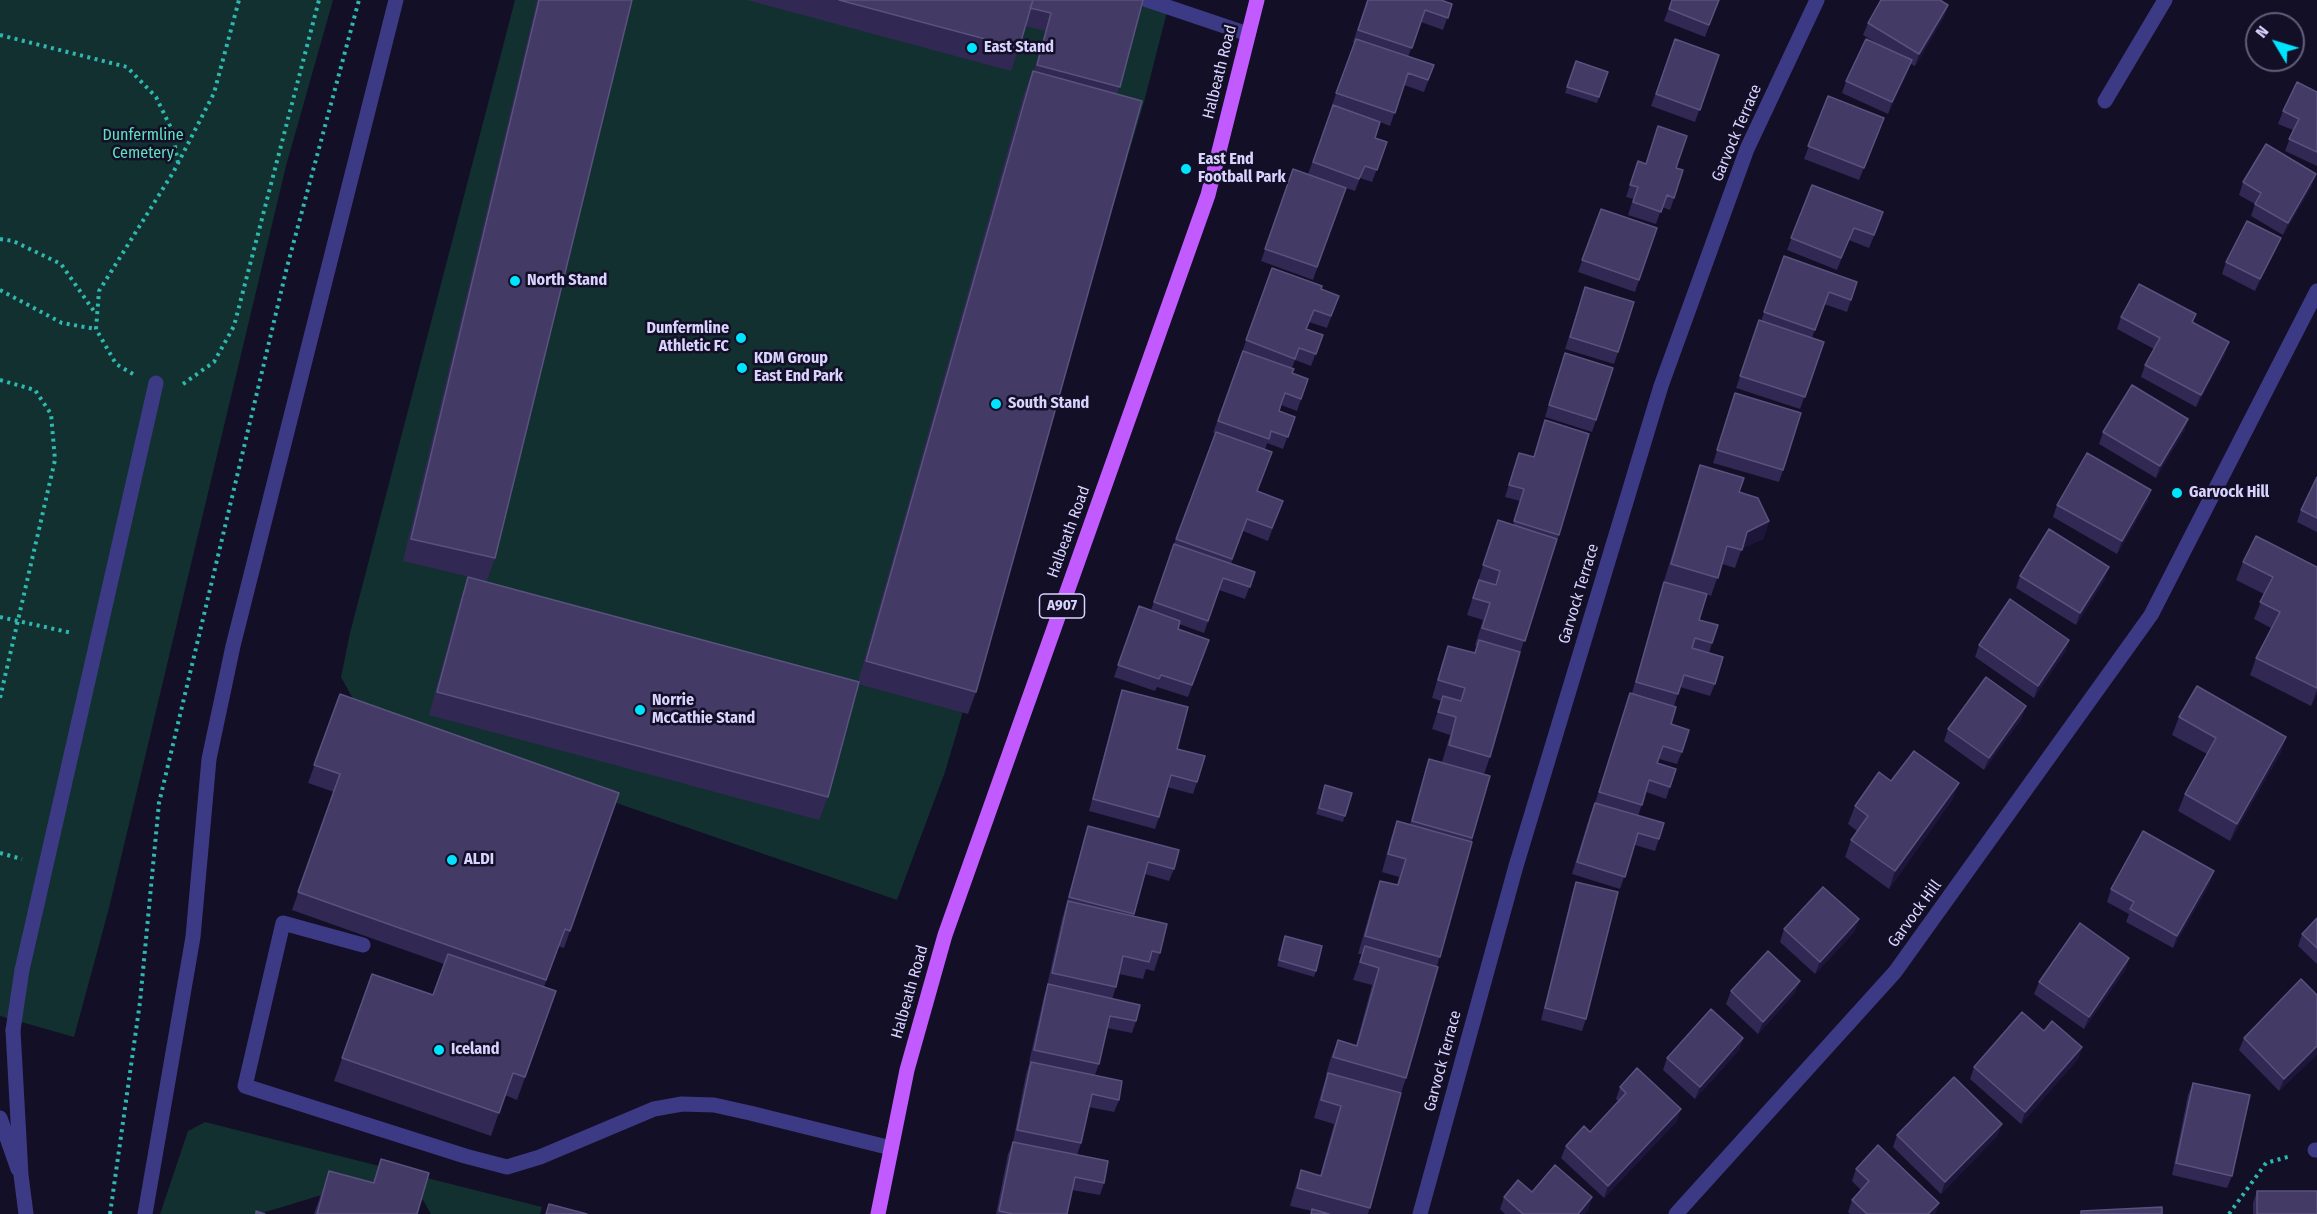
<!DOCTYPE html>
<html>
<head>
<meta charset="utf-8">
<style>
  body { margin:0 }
  #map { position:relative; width:2317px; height:1214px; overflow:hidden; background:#130f26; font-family:"Fira Sans Condensed",sans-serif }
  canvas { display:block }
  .north { position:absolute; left:2245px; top:12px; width:60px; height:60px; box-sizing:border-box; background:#130f26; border:2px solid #625e7d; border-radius:50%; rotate:308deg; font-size:16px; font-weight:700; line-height:24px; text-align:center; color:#d9d4ff }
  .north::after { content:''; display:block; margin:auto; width:21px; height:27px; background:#00e5ff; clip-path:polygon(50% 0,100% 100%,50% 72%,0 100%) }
</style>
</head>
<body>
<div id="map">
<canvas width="2317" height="1214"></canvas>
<div class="north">N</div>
</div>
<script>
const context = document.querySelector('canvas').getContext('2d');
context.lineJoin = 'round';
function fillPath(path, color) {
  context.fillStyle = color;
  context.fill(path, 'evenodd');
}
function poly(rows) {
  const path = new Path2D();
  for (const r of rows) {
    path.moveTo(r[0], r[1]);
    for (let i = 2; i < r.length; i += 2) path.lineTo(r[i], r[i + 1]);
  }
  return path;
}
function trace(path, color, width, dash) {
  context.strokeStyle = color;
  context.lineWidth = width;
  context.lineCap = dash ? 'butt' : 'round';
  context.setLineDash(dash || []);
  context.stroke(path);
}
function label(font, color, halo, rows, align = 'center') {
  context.font = font + ' "Fira Sans Condensed",sans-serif';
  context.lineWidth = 5;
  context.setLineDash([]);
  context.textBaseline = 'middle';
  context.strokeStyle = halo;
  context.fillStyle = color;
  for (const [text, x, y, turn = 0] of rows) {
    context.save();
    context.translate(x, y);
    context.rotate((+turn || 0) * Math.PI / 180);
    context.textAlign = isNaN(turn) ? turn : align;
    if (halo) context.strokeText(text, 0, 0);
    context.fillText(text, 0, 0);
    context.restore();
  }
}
fillPath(poly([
  [0,0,333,0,286,166,109,908,74,1037,0,1016],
  [515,0,1170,0,1144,102,945,772,897,900,379,721,352,697,341,677,350,633],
  [205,1122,542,1207,540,1214,431,1214,423,1200,361,1183,259,1214,160,1214,188,1131]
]), '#12302f');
trace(poly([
  [0,35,127,67,156,97,172,130,178,163],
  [0,239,13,241,61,264,96,314],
  [0,290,62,323,96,329],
  [133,374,116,364,96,329,99,291,174,171,214,93,239,0],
  [0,380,35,390,51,414,55,460,0,698],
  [183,384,214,362,234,326,319,0],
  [0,617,72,633],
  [0,853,22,859],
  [110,1214,140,1002,159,803,287,267,359,0],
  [2229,1214,2266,1163,2291,1156]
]), '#2fb8b0', 4, [3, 4.5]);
trace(poly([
  [1147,0,1248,34],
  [2105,101,2165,0],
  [363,945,283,923,245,1086,465,1156,507,1167,540,1157,654,1109,682,1104,714,1105,750,1113,891,1148],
  [13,1030,22,970,156,383],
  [0,1118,18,1169],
  [145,1214,193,937,209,759,233,646,396,0]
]), '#3d3a85', 15);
trace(poly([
  [13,1030,21,1175,26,1214],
  [2315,1150,2317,1150],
  [1420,1214,1516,866,1661,386,1747,149,1817,0],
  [1676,1214,1895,972,2151,615,2317,291]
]), '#3d3a85', 15);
trace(poly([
  [878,1214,907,1070,945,935,1208,195,1257,0]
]), '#c25bff', 15);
fillPath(poly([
  [537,0,632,0,495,558,487,581,403,561],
  [747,0,1143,0,1117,94,976,692,968,714,858,684,828,797,819,820,429,715,460,600,468,577,858,682,1024,93,1033,71,1034,71,1045,31,1026,26,1019,48,1011,71],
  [1367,0,1452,4,1443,30,1421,22,1408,57,1434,65,1424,92,1404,85,1390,126,1380,122,1375,138,1387,142,1372,182,1360,178,1355,191,1346,188,1313,280,1261,261,1293,169,1308,174,1333,106,1332,105,1354,43,1353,42],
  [1672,0,1719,0,1705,37,1664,21],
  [1948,5,1944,17,1915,66,1911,64,1888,114,1842,93,1846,81,1878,44,1863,35,1868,23],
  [1675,39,1719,55,1695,122,1651,106],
  [1576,61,1608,72,1597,103,1565,93],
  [2317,92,2317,166,2285,151,2293,130,2278,124,2283,111],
  [1828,96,1884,118,1859,180,1804,159],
  [1638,161,1645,164,1676,168,1674,198,1670,210,1662,207,1656,224,1628,215,1633,199,1626,197],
  [2243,182,2312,186,2283,235,2251,216,2255,204,2239,195],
  [1812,185,1879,224,1869,248,1849,240,1837,270,1787,250],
  [1601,209,1657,228,1635,292,1578,272],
  [2281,238,2276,250,2255,291,2222,274,2226,262],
  [1784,256,1857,282,1847,312,1824,304,1812,338,1824,342,1800,409,1736,388,1759,320,1761,321],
  [1272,268,1321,289,1339,296,1327,328,1309,322,1307,328,1306,329,1323,335,1311,366,1295,360,1292,368,1292,373,1308,379,1297,411,1281,405,1279,411,1295,417,1283,449,1267,443,1265,450,1257,491,1283,501,1268,541,1243,531,1231,564,1255,572,1245,599,1219,590,1204,633,1179,624,1178,629,1209,640,1188,697,1157,687,1155,691,1114,677,1139,606,1151,610,1174,544,1215,433,1213,433],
  [1585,287,1618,352,1614,364,1565,349],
  [2196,314,2193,323,2225,354,2196,407,2141,377,2145,365,2154,349,2117,329,2121,317],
  [1565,353,1596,420,1592,432,1545,417],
  [1735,393,1783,470,1779,482,1713,463],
  [2188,419,2184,431,2156,478,2099,444,2103,432],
  [1545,420,1559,535,1518,659,1490,757,1484,774,1442,762,1450,735,1432,729,1441,701,1432,698,1442,663,1448,646,1474,653,1477,646,1475,645,1483,620,1467,615,1498,520,1513,525,1520,501,1505,497,1519,453,1534,457],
  [1700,465,1739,492,1769,521,1763,539,1742,548,1735,568,1722,564,1711,596,1707,594,1699,620,1712,643,1709,653,1715,684,1710,696,1680,687,1674,706,1650,699,1671,724,1682,752,1677,764,1659,759,1657,763,1676,769,1666,799,1646,792,1638,816,1659,839,1655,851,1635,845,1620,889,1572,874,1590,815,1595,803,1626,705,1630,693,1632,693,1660,594,1694,483],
  [2317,477,2317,532,2297,522,2301,510],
  [2151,490,2147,502,2117,554,2053,517,2057,505],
  [2243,562,2317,567,2317,694,2311,706,2250,675,2256,658,2271,628,2254,619,2264,594,2236,580],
  [2020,576,2105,579,2076,625,2016,588],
  [2069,640,2065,652,2034,698,1975,657,1979,645],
  [1122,690,1177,749,1197,782,1193,794,1167,787,1159,817,1155,829,1089,811,1118,702],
  [340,694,619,793,564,948,558,946,544,987,556,991,517,1100,505,1095,491,1136,334,1081,372,974,433,995,444,964,292,910,334,792,308,783],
  [2179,717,2286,737,2280,754,2230,841,2178,811,2185,794,2207,754,2172,735],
  [2022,718,1984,770,1944,741,1948,729],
  [1429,759,1490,776,1406,1078,1401,1093,1368,1214,1311,1214,1312,1211,1290,1206,1295,1188,1301,1170,1320,1176,1334,1124,1314,1118,1322,1090,1327,1075,1326,1075,1331,1057,1338,1040,1356,1045,1372,985,1353,980,1362,954,1358,954,1374,898,1380,881,1397,885,1399,877,1382,872,1391,838,1397,821,1410,824,1425,771],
  [1891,781,1959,783,1952,800,1889,889,1845,857,1851,840,1857,831,1848,824,1855,806],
  [1323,792,1352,793,1343,822,1316,814],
  [1088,826,1174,869,1169,881,1145,874,1134,916,1160,953,1154,971,1146,969,1143,979,1119,974,1116,987,1112,999,1136,1021,1132,1033,1107,1028,1099,1064,1095,1075,1119,1100,1114,1112,1089,1107,1081,1143,1077,1155,1104,1183,1100,1195,1072,1190,1067,1214,996,1214,1008,1154,1013,1142,1026,1074,1030,1062,1029,1062,1044,996,1046,990,1062,919,1065,909,1084,838],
  [1576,882,1586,1019,1582,1031,1541,1020,1572,894],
  [2210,883,2173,948,2126,922,2129,914,2107,902,2111,889],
  [2317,918,2317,964,2298,946,2302,934],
  [1859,919,1854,932,1815,974,1780,942,1784,929],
  [1285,936,1316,971,1314,977,1277,966],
  [2129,958,2125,970,2084,1029,2034,994,2039,982],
  [1731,991,1795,993,1758,1034,1726,1004],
  [2317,995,2317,1054,2279,1091,2239,1050,2244,1038],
  [1743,1038,1739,1050,1695,1099,1663,1070,1667,1058],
  [2082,1047,2078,1059,2021,1124,1970,1079,1974,1067],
  [2193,1083,2232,1176,2227,1188,2172,1175,2188,1095],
  [1620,1087,1677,1121,1604,1198,1561,1158,1566,1146,1590,1132,1618,1101,1616,1099],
  [2002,1124,1997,1136,1941,1194,1893,1147,1897,1135],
  [381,1159,417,1214,314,1214,329,1171,372,1183],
  [1856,1169,1939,1203,1935,1214,1850,1214,1848,1212,1852,1200,1861,1190,1852,1181],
  [2257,1191,2317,1214,2253,1214,2253,1203],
  [1532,1192,1592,1197,1588,1210,1584,1214,1505,1214,1500,1209,1504,1197]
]), '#312854');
fillPath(poly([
  [1948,5,1944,17,1915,66,1919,54],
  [1912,60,1908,72,1888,114,1892,102],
  [2316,174,2312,186,2283,235,2288,223],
  [2281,238,2276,250,2255,291,2260,279],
  [2229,342,2225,354,2196,407,2201,395],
  [2188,419,2184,431,2156,478,2160,466],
  [2151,490,2147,502,2117,554,2122,541],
  [1769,521,1763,539,1741,549,1747,532],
  [2109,567,2105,579,2076,625,2080,613],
  [2069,640,2065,652,2034,698,2038,686],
  [2317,690,2317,694,2311,706],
  [2026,706,2022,718,1984,770,1989,758],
  [2286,737,2280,754,2230,841,2237,824],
  [1959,783,1952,800,1889,889,1895,871],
  [2214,871,2210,883,2173,948,2177,936],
  [1859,919,1854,932,1815,974,1820,962],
  [2129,958,2125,970,2084,1029,2089,1017],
  [1800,981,1795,993,1758,1034,1763,1022],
  [1743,1038,1739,1050,1695,1099,1700,1087],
  [2317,1046,2317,1054,2279,1091,2284,1079],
  [2082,1047,2078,1059,2021,1124,2025,1112],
  [1681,1109,1677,1121,1604,1198,1608,1186],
  [2002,1124,1997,1136,1941,1194,1945,1182],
  [1592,1197,1588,1210,1584,1214,1578,1214],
  [1939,1203,1935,1214,1928,1214]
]), '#1d163a');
const building = poly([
  [539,0,632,0,495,558,411,539,539,0],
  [839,0,1033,0,1019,48,839,0],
  [1033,0,1143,0,1120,87,1037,65,1051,13,1030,8,1033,0],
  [1368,0,1441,0,1452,4,1448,18,1425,10,1412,48,1358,30,1368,0],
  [1672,0,1719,0,1709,25,1669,9,1672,0],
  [1881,0,1940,0,1948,5,1919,54,1868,23,1881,0],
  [1356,39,1434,65,1428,80,1408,73,1395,113,1336,93,1356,39],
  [1675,39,1719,55,1700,110,1656,94,1675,39],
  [1866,39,1912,60,1892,102,1846,81,1866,39],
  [1576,61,1608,72,1599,97,1567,87,1576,61],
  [1033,71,1142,101,976,692,866,661,1033,71],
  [2297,82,2317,92,2317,152,2289,139,2299,119,2283,111,2297,82],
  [1828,96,1884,118,1864,168,1808,146,1828,96],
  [1333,105,1380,122,1375,138,1387,142,1377,170,1365,166,1359,179,1313,162,1333,105],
  [1658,126,1687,136,1676,168,1683,170,1674,198,1667,195,1661,212,1633,202,1638,187,1630,185,1638,161,1646,164,1658,126],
  [2266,144,2316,174,2288,223,2255,204,2261,193,2243,182,2266,144],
  [1293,169,1346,188,1317,267,1265,249,1293,169],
  [1812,185,1883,212,1874,235,1854,228,1841,258,1791,238,1812,185],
  [1601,209,1657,228,1639,280,1582,260,1601,209],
  [2247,221,2281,238,2260,279,2226,262,2247,221],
  [1784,256,1857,282,1851,300,1829,292,1815,330,1764,312,1784,256],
  [1272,268,1322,286,1321,289,1339,296,1331,316,1314,310,1309,322,1306,329,1323,335,1316,354,1299,348,1295,359,1246,340,1272,268],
  [2139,284,2196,314,2192,322,2229,342,2201,395,2145,365,2160,338,2121,317,2139,284],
  [1585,287,1634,302,1618,352,1570,337,1585,287],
  [1759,320,1824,342,1805,397,1740,376,1759,320],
  [1243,351,1294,369,1292,373,1308,379,1301,399,1285,393,1281,404,1279,411,1295,417,1288,437,1271,431,1269,439,1218,421,1243,351],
  [1565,353,1613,368,1596,420,1549,405,1565,353],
  [2132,385,2188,419,2160,466,2103,432,2132,385],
  [1735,393,1801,413,1783,470,1717,450,1735,393],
  [1545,420,1589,434,1559,535,1514,521,1524,489,1509,485,1519,453,1534,457,1545,420],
  [1216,432,1272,452,1257,491,1283,501,1272,528,1247,519,1232,559,1176,539,1216,432],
  [2087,453,2151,490,2122,541,2057,505,2087,453],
  [1700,465,1744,478,1739,492,1758,498,1769,521,1747,532,1742,550,1727,546,1718,578,1671,564,1700,465],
  [2317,477,2317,518,2301,510,2317,477],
  [1498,520,1557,539,1525,641,1482,628,1490,603,1473,598,1479,580,1496,585,1500,571,1483,565,1498,520],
  [2049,529,2109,567,2080,613,2020,576,2049,529],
  [2256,536,2317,567,2317,688,2256,658,2280,612,2260,602,2273,577,2243,562,2256,536],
  [1174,544,1255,572,1250,587,1223,578,1208,621,1154,602,1174,544],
  [468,577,859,682,828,797,437,692,468,577],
  [1664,582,1707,594,1699,620,1718,625,1712,643,1695,638,1692,648,1723,657,1715,684,1684,675,1678,694,1636,682,1664,582],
  [2010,599,2069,640,2038,686,1979,645,2010,599],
  [1139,606,1180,621,1178,629,1209,640,1192,685,1161,675,1159,679,1118,665,1139,606],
  [1479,640,1520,652,1490,757,1449,745,1456,717,1438,712,1443,696,1461,701,1465,688,1438,680,1448,646,1475,653,1479,640],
  [1986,677,2026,706,1989,758,1948,729,1986,677],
  [2197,686,2286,737,2237,824,2185,794,2216,738,2179,717,2197,686],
  [1122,690,1188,707,1177,749,1205,756,1197,782,1171,775,1159,817,1093,799,1122,690],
  [1630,693,1676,707,1671,724,1689,730,1682,752,1663,746,1657,763,1676,769,1670,787,1649,780,1642,805,1599,792,1630,693],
  [340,694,619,793,570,931,565,929,546,980,298,892,340,774,314,765,340,694],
  [1914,751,1959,783,1895,871,1851,840,1868,816,1855,806,1879,772,1891,781,1914,751],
  [1429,759,1490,776,1472,838,1412,821,1429,759],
  [1325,785,1352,793,1345,816,1319,808,1325,785],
  [1595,803,1664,823,1659,839,1638,833,1625,877,1577,862,1595,803],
  [1397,821,1472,842,1440,957,1365,936,1380,881,1398,885,1406,859,1388,854,1397,821],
  [1088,826,1179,850,1174,869,1148,862,1134,914,1069,897,1088,826],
  [2143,831,2214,871,2177,936,2130,909,2134,902,2111,889,2143,831],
  [1576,882,1618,892,1586,1019,1545,1008,1576,882],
  [1823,887,1859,919,1820,962,1784,929,1823,887],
  [1068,901,1167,924,1160,953,1152,951,1149,962,1123,956,1116,987,1052,973,1068,901],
  [2317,918,2317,948,2302,934,2317,918],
  [2080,923,2129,958,2089,1017,2039,982,2080,923],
  [1285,936,1322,946,1316,971,1279,960,1285,936],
  [1365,946,1438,967,1406,1078,1333,1057,1338,1040,1357,1046,1379,968,1360,962,1365,946],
  [1768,951,1800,981,1763,1022,1731,991,1768,951],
  [448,954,556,991,525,1077,513,1073,499,1113,342,1058,372,974,433,995,448,954],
  [2301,979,2317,995,2317,1046,2284,1079,2244,1038,2301,979],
  [1048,984,1140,1005,1136,1021,1110,1016,1099,1064,1034,1050,1048,984],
  [1711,1009,1743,1038,1700,1087,1667,1058,1711,1009],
  [2022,1012,2044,1031,2052,1021,2082,1047,2025,1112,1974,1067,2022,1012],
  [1031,1062,1122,1081,1119,1100,1092,1094,1081,1143,1017,1130,1031,1062],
  [1637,1068,1681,1109,1608,1186,1566,1146,1584,1126,1590,1132,1626,1093,1620,1087,1637,1068],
  [1328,1073,1401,1093,1370,1208,1297,1188,1301,1170,1321,1176,1341,1106,1321,1100,1328,1073],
  [1954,1077,2002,1124,1945,1182,1897,1135,1954,1077],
  [2193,1083,2250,1095,2232,1176,2176,1163,2193,1083],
  [1013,1142,1108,1161,1104,1183,1075,1177,1067,1214,1013,1214,999,1211,1013,1142],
  [1878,1145,1939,1203,1928,1214,1867,1214,1852,1200,1869,1181,1856,1169,1878,1145],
  [381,1159,429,1173,417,1214,317,1214,329,1171,374,1183,381,1159],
  [1555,1165,1592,1197,1578,1214,1523,1214,1504,1197,1518,1180,1532,1192,1555,1165],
  [2257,1191,2317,1191,2317,1214,2257,1214,2257,1191],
  [549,1204,587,1214,546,1214,549,1204],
  [2162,1207,2162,1214,2081,1214,2081,1211,2162,1207],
  [1312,1209,1329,1214,1311,1214,1312,1209],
  [256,1211,265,1214,256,1214,256,1211]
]);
fillPath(building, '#433a66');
trace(building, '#5a527e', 1.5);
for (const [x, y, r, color] of [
  [972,48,6,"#00e5ff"],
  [1186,169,6,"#00e5ff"],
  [515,281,6,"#00e5ff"],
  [741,338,6,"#00e5ff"],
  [742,368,6,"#00e5ff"],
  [996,404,6,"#00e5ff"],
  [2177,493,6,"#00e5ff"],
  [640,710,6,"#00e5ff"],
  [452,860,6,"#00e5ff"],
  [439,1050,6,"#00e5ff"]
]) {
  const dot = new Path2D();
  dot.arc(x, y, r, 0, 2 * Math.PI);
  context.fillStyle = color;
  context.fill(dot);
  trace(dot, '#130f26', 2);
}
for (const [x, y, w] of [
  [1062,606,45]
]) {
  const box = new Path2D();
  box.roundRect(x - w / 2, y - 12, w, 24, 4.5);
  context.fillStyle = '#130f26';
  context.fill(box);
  trace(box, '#d9d4ff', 1.5);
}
label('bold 15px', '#d9d4ff', null, [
  ["A907",1062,606]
]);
label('bold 16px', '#d9d4ff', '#130f26', [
  ["East Stand",984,48],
  ["East End",1198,160],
  ["Football Park",1198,178],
  ["North Stand",527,281],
  ["Dunfermline",729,329,"right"],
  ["Athletic FC",729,347,"right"],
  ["KDM Group",754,359],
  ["East End Park",754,377],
  ["South Stand",1008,404],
  ["Garvock Hill",2189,493],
  ["Norrie",652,701],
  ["McCathie Stand",652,719],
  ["ALDI",464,860],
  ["Iceland",451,1050]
], 'left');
label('16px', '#d9d4ff', '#130f26', [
  ["Halbeath Road",1220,72,-76],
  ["Garvock Terrace",1737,133,-67],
  ["Halbeath Road",1069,532,-70],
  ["Garvock Terrace",1579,594,-73],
  ["Garvock Hill",1915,914,-54],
  ["Halbeath Road",910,992,-74],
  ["Garvock Terrace",1443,1061,-75]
]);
label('16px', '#5fe0c0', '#130f26', [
  ["Dunfermline",143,136],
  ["Cemetery",143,154]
]);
</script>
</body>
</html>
